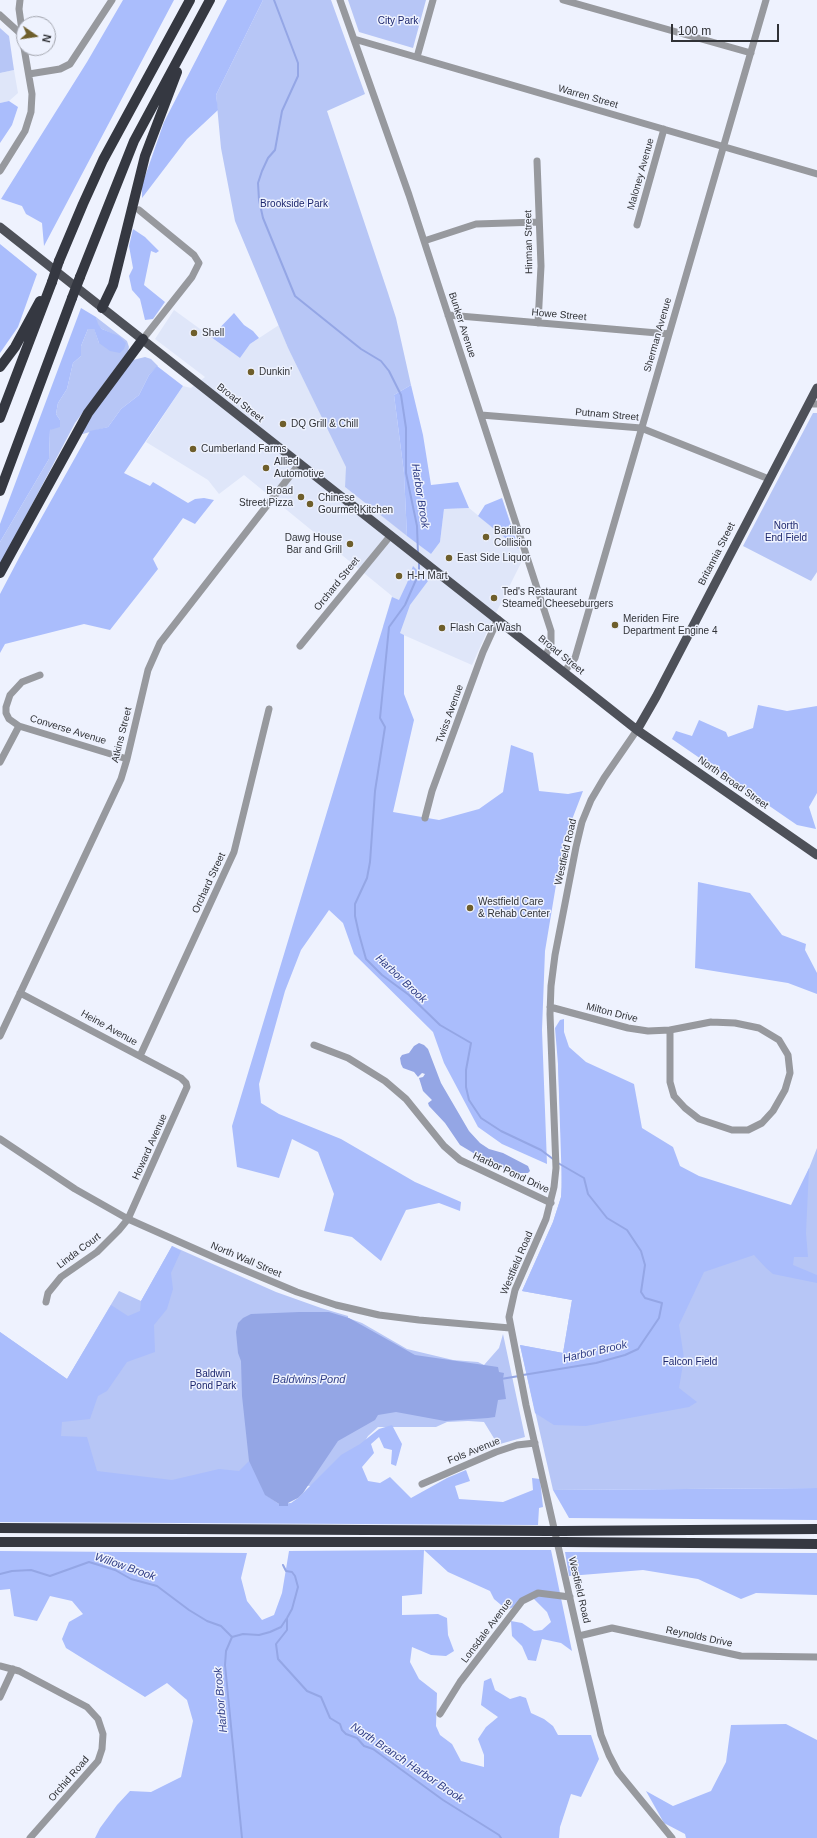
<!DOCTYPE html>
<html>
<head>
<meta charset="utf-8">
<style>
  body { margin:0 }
  #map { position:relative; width:817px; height:1838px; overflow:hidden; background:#eef2fe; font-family:Helvetica,sans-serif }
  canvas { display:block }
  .north { position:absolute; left:16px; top:16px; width:40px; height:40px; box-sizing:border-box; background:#eef2fe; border:1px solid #a2a5ae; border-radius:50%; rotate:103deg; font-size:11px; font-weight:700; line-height:16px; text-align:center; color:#303236 }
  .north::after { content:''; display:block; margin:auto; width:14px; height:18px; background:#6e5e2b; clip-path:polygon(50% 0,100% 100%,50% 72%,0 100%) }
  .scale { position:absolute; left:671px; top:24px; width:108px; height:18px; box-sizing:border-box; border:2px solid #303236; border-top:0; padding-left:5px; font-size:12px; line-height:14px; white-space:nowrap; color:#303236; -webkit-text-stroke:3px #eef2fe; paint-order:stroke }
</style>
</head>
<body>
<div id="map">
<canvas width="817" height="1838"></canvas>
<div class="north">N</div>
<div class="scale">100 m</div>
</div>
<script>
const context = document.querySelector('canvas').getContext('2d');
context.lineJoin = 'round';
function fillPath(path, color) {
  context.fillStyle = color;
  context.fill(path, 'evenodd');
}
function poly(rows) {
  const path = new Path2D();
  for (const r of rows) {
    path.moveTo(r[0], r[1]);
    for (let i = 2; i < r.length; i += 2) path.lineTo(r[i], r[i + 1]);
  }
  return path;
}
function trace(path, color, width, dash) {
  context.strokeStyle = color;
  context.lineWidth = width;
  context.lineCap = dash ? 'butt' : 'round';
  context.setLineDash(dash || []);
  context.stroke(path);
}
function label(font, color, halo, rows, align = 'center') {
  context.font = font + ' Helvetica,sans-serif';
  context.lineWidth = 3;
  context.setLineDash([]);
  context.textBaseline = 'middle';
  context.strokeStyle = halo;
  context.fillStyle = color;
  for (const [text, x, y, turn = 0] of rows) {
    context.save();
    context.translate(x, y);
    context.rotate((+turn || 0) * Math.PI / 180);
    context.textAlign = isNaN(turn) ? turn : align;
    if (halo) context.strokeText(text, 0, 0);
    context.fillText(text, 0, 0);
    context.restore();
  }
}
fillPath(poly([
  [14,70,18,93,9,101,0,103,0,73],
  [174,310,240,358,250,344,279,325,288,348,347,467,345,487,431,554,440,542,444,509,469,508,519,549,523,559,490,625,472,665,383,626,392,596,244,475,219,494,208,480,146,442,183,386,191,388,205,377,155,339]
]), '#dfe6f9');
fillPath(poly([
  [263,0,331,0,365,94,327,111,388,293,396,318,411,385,394,395,404,473,407,536,345,487,346,467,288,348,235,221,221,148,216,95],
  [348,0,426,0,413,48,359,32],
  [0,28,9,36,14,70,0,73],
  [96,317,127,341,129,347,128,351,75,423,0,565,0,542,49,459,50,430,60,420,56,414,58,403,67,389,73,363,81,356,81,346,88,329,94,328,99,343,115,335,102,329,97,324],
  [145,357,151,359,158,366,149,375,139,395,121,409,108,427,79,435,103,399,133,360],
  [813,413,817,413,817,572,811,581,743,546],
  [558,1064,637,1138,777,1250,817,1148,817,1488,553,1490,520,1345,563,1353,572,1300,522,1291,553,1222,561,1197,562,1158],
  [172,1246,276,1292,321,1308,348,1316,348,1318,362,1323,407,1349,453,1360,478,1362,484,1365,499,1348,503,1334,525,1437,500,1444,501,1440,495,1440,484,1422,468,1421,447,1422,436,1427,378,1427,368,1436,349,1469,348,1486,0,1485,0,1332,67,1379,119,1291,141,1301]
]), '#b7c6f6');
fillPath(poly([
  [123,0,174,0,44,246,42,223,26,214,22,206,1,199,87,62],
  [227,0,263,0,216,95,218,110,187,139,142,198,142,185,164,122],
  [9,101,18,107,12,125,0,143,0,103],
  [133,229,145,237,159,251,156,253,151,251,144,285,165,302,153,319,145,320,140,299,132,290,129,276,133,268,129,246],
  [0,244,37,274,18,327,0,353],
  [81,308,96,317,98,324,102,329,119,336,126,343,124,349,120,353,110,351,99,343,94,329,88,329,81,346,81,356,73,363,67,389,58,403,56,414,60,420,60,427,50,430,49,459,0,542,0,524],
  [234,313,244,325,253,331,259,338,250,344,240,358,211,337],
  [157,366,183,386,124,473,150,486,153,482,188,503,195,499,204,498,214,500,195,524,183,518,153,559,158,569,110,630,84,624,5,644,0,653,0,594,20,556,90,431,108,427,121,409,139,395,149,375],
  [411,385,423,435,431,485,458,482,469,508,444,509,440,542,431,554,407,536,404,473,394,395],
  [502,498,519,549,478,516,485,505],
  [413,566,428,581,410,605,400,633,404,635,404,694,414,720,393,812,439,820,479,809,503,792,511,745,533,753,539,791,568,794,583,791,563,843,545,951,542,1030,547,1164,502,1144,478,1127,444,1063,433,1032,354,954,343,923,329,910,301,950,285,991,259,1084,261,1103,279,1114,341,1139,415,1182,461,1202,460,1211,439,1203,406,1210,381,1261,352,1237,324,1231,334,1194,318,1152,292,1139,279,1178,237,1167,232,1126,392,597,399,600,407,583],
  [758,705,787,711,817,706,817,793,809,807,816,829,797,825,672,739,676,731,692,736,699,720,726,732,728,737,753,728],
  [698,882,750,893,782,935,806,944,805,950,817,973,817,994,788,983,695,968],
  [564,1019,564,1032,569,1047,586,1062,634,1084,642,1128,673,1147,680,1166,699,1176,791,1205,809,1168,806,1233,808,1257,794,1257,793,1265,817,1275,817,1283,773,1274,766,1268,754,1255,704,1272,679,1325,684,1358,679,1388,697,1402,689,1407,586,1426,554,1425,535,1413,520,1345,563,1353,572,1300,522,1291,553,1222,561,1197,562,1187,558,1064,555,1028,560,1020],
  [172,1246,181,1251,171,1273,173,1289,167,1309,154,1325,155,1352,127,1362,107,1391,98,1396,90,1419,62,1422,61,1436,87,1437,97,1471,172,1480,219,1469,239,1471,249,1461,266,1495,279,1504,291,1503,298,1498,341,1455,360,1444,379,1429,392,1425,402,1444,396,1466,391,1464,392,1450,384,1448,379,1437,371,1444,374,1453,362,1467,368,1481,380,1483,390,1477,411,1498,447,1478,466,1470,470,1481,455,1486,459,1499,503,1502,533,1490,532,1478,540,1479,543,1507,539,1508,538,1525,0,1522,0,1332,67,1379,111,1305,128,1316,140,1311,141,1301],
  [817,1488,817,1520,569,1518,553,1490],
  [424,1550,551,1550,572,1651,561,1643,542,1639,536,1661,528,1660,522,1646,512,1636,511,1621,522,1623,534,1631,542,1630,551,1622,547,1612,533,1598,507,1610,494,1599,490,1591,448,1572,424,1550,422,1594,402,1596,402,1615,438,1614,447,1618,448,1635,454,1651,446,1656,431,1655,412,1647,410,1662,419,1679,437,1693,436,1726,440,1735,452,1744,461,1761,484,1767,484,1755,478,1739,486,1727,498,1717,481,1705,484,1681,491,1678,495,1690,510,1699,520,1696,526,1698,531,1713,544,1719,553,1726,558,1735,591,1735,599,1759,581,1797,571,1794,560,1827,559,1838,95,1838,100,1828,117,1805,130,1791,151,1792,181,1777,193,1721,187,1700,167,1683,145,1697,66,1648,62,1639,69,1622,83,1614,72,1601,50,1596,37,1621,14,1616,10,1589,0,1590,0,1551,247,1553,241,1578,247,1601,262,1620,274,1615,282,1593,289,1551],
  [565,1552,817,1553,817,1595,756,1593,741,1599,698,1579,643,1570,569,1576],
  [786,1724,817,1740,817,1838,686,1838,685,1834,664,1823,646,1791,673,1806,711,1791,726,1762,731,1725]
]), '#aabdfc');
fillPath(poly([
  [419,1043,424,1045,428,1049,441,1083,469,1131,480,1143,489,1149,503,1153,528,1166,530,1171,528,1173,513,1173,485,1160,460,1145,445,1123,429,1106,428,1103,432,1100,423,1091,419,1078,423,1077,425,1074,422,1073,418,1077,414,1072,403,1068,401,1064,400,1058,402,1055,409,1053,414,1046],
  [299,1312,329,1312,349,1318,415,1355,498,1367,499,1372,504,1373,503,1379,506,1399,498,1400,495,1417,488,1418,445,1421,396,1412,378,1415,375,1420,338,1441,303,1493,298,1498,288,1503,288,1506,279,1506,279,1504,265,1495,249,1461,242,1396,241,1361,238,1353,236,1332,238,1323,243,1318,251,1314]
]), '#94a6e5');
trace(poly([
  [274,0,298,63,298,76,282,111,275,150,268,158,262,171,258,183,259,200,263,218,295,296,361,349,381,361,389,371,401,395,406,428,406,473,417,526,418,554],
  [419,562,419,573,405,605,389,627,380,718,385,727,375,791,370,862,367,878,355,904,355,916,359,934,366,959,382,975,409,995,440,1025,471,1043,466,1070,466,1087,469,1100,481,1118,501,1131,541,1150,553,1159],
  [523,1375,596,1363,625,1355,638,1349,659,1318,662,1303,645,1298,641,1292,645,1265,641,1251,627,1230,607,1218,588,1194,584,1178,558,1163],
  [501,1379,519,1376],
  [0,1574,12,1571,31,1570,50,1576,89,1562,115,1570,131,1579,157,1586,189,1610,207,1621,221,1626,232,1637],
  [287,1618,287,1630,276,1644,278,1659,307,1691,321,1697,330,1718,340,1724,342,1730,346,1734,357,1738,364,1746,373,1749,443,1800,499,1835,501,1838],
  [242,1838,225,1665,226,1651,232,1637,243,1634,259,1635,270,1632,281,1627,287,1618,292,1609,298,1587,295,1576,292,1572,286,1571,283,1565]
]), '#94a6e5', 2);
trace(poly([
  [20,0,19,9,24,45],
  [340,0,409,195,551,631,551,644,545,657],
  [563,0,751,53],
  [0,15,22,35],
  [354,39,817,174],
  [417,57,433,0],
  [29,74,60,69,70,64,112,0],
  [537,161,541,266,538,323],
  [0,171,25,131,31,112,32,94,24,48],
  [139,210,194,255,199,263,192,277,143,339],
  [637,225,664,129],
  [424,241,476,224,539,222],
  [448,315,669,334],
  [809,404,817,404],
  [481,415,641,428,769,479],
  [300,646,391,535],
  [564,672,575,658,766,0],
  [40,675,22,682,10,695,6,707,6,713,9,719,19,726,127,759],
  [637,730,604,778,591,800,582,822,576,847,555,955,551,986,550,1014,556,1168,554,1187,546,1219,515,1290,509,1317,526,1405,601,1735,609,1755,618,1772,672,1838],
  [0,762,19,726],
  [425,818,432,791,483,652,498,619],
  [20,993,181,1078,186,1083,187,1087,128,1219,119,1230,97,1252,61,1277,48,1293,46,1302],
  [550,1007,628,1028,648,1031,670,1030],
  [711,1022,735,1023,759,1028,779,1040,788,1055,790,1073,785,1090,773,1111,762,1123,748,1130,732,1130,699,1119,685,1108,674,1096,670,1082,670,1030,711,1022],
  [0,1036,121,779,127,759,148,670,160,643,300,463],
  [314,1045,348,1058,385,1081,406,1099,444,1146,460,1160,551,1203],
  [140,1056,234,852,269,709],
  [0,1139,75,1189,128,1219,218,1259,297,1292,336,1305,379,1315,419,1320,510,1328],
  [422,1484,496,1452,517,1445,535,1443],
  [579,1636,612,1628,741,1656,817,1657],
  [0,1666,19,1671,87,1707,98,1719,103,1734,102,1749,98,1761,30,1838],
  [0,1697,13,1669],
  [440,1714,460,1682,522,1601,538,1593,570,1597]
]), '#97999e', 7);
trace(poly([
  [0,227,637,730,817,855],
  [637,730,656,697,817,388]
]), '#4e5159', 9);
trace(poly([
  [59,261,83,204,103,160,190,0],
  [80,277,134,141,210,0],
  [102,308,113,285,145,156,177,72],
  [0,367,15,347,40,301],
  [0,418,52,282],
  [0,491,72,298],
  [0,573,88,413,143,339],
  [0,1528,548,1531],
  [562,1531,817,1529],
  [0,1542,550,1542],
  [564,1542,817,1544]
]), '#353841', 10);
trace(poly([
  [52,282,59,261],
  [72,298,80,277],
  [548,1531,562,1531],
  [550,1542,564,1542]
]), '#353841', 10);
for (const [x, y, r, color] of [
  [194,333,4,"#6e5e2b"],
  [251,372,4,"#6e5e2b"],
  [283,424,4,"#6e5e2b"],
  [193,449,4,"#6e5e2b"],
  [266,468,4,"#6e5e2b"],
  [301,497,4,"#6e5e2b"],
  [310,504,4,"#6e5e2b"],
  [486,537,4,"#6e5e2b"],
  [350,544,4,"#6e5e2b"],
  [449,558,4,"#6e5e2b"],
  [399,576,4,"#6e5e2b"],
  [494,598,4,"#6e5e2b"],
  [615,625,4,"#6e5e2b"],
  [442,628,4,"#6e5e2b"],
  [470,908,4,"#6e5e2b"]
]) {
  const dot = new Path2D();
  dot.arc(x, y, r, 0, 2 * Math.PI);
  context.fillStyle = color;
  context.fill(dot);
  trace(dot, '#eef2fe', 1.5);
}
label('10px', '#1d276e', '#eef2fe', [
  ["City Park",398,21],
  ["Brookside Park",294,204],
  ["North",786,526],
  ["End Field",786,538],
  ["Falcon Field",690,1362],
  ["Baldwin",213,1374],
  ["Pond Park",213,1386]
]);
label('10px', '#303236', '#eef2fe', [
  ["Warren Street",588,97,16],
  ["Maloney Avenue",641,174,-74],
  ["Hinman Street",529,242,-91],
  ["Howe Street",559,315,5],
  ["Bunker Avenue",462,325,72],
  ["Sherman Avenue",658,335,-74],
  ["Broad Street",240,403,38],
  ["Putnam Street",607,415,5],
  ["Britannia Street",717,554,-63],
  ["Orchard Street",337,584,-51],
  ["Broad Street",561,655,39],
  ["Twiss Avenue",450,714,-70],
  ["Converse Avenue",68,730,17],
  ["Atkins Street",122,735,-76],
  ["North Broad Street",733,783,35],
  ["Westfield Road",566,852,-77],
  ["Orchard Street",209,883,-65],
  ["Milton Drive",612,1013,14],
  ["Heine Avenue",109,1028,29],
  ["Howard Avenue",150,1147,-66],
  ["Harbor Pond Drive",511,1173,25],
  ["Linda Court",79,1251,-37],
  ["North Wall Street",246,1260,23],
  ["Westfield Road",517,1263,-67],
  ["Fols Avenue",474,1451,-22],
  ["Westfield Road",579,1590,77],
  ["Lonsdale Avenue",487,1631,-53],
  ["Reynolds Drive",699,1637,12],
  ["Orchid Road",69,1779,-49]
]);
label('10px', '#303236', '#eef2fe', [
  ["Shell",202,333],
  ["Dunkin'",259,372],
  ["DQ Grill & Chill",291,424],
  ["Cumberland Farms",201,449],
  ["Allied",274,462],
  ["Automotive",274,474],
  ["Broad",293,491,"right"],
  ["Street Pizza",293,503,"right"],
  ["Chinese",318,498],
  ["Gourmet Kitchen",318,510],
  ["Barillaro",494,531],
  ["Collision",494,543],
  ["Dawg House",342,538,"right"],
  ["Bar and Grill",342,550,"right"],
  ["East Side Liquor",457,558],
  ["H-H Mart",407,576],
  ["Ted's Restaurant",502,592],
  ["Steamed Cheeseburgers",502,604],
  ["Meriden Fire",623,619],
  ["Department Engine 4",623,631],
  ["Flash Car Wash",450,628],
  ["Westfield Care",478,902],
  ["& Rehab Center",478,914]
], 'left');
label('italic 11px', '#303e87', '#eef2fe', [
  ["Harbor Brook",420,496,81],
  ["Harbor Brook",401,979,43],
  ["Harbor Brook",595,1352,-13],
  ["Baldwins Pond",309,1380],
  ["Willow Brook",125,1567,19],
  ["Harbor Brook",221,1700,-95],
  ["North Branch Harbor Brook",407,1763,34]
]);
</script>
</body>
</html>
